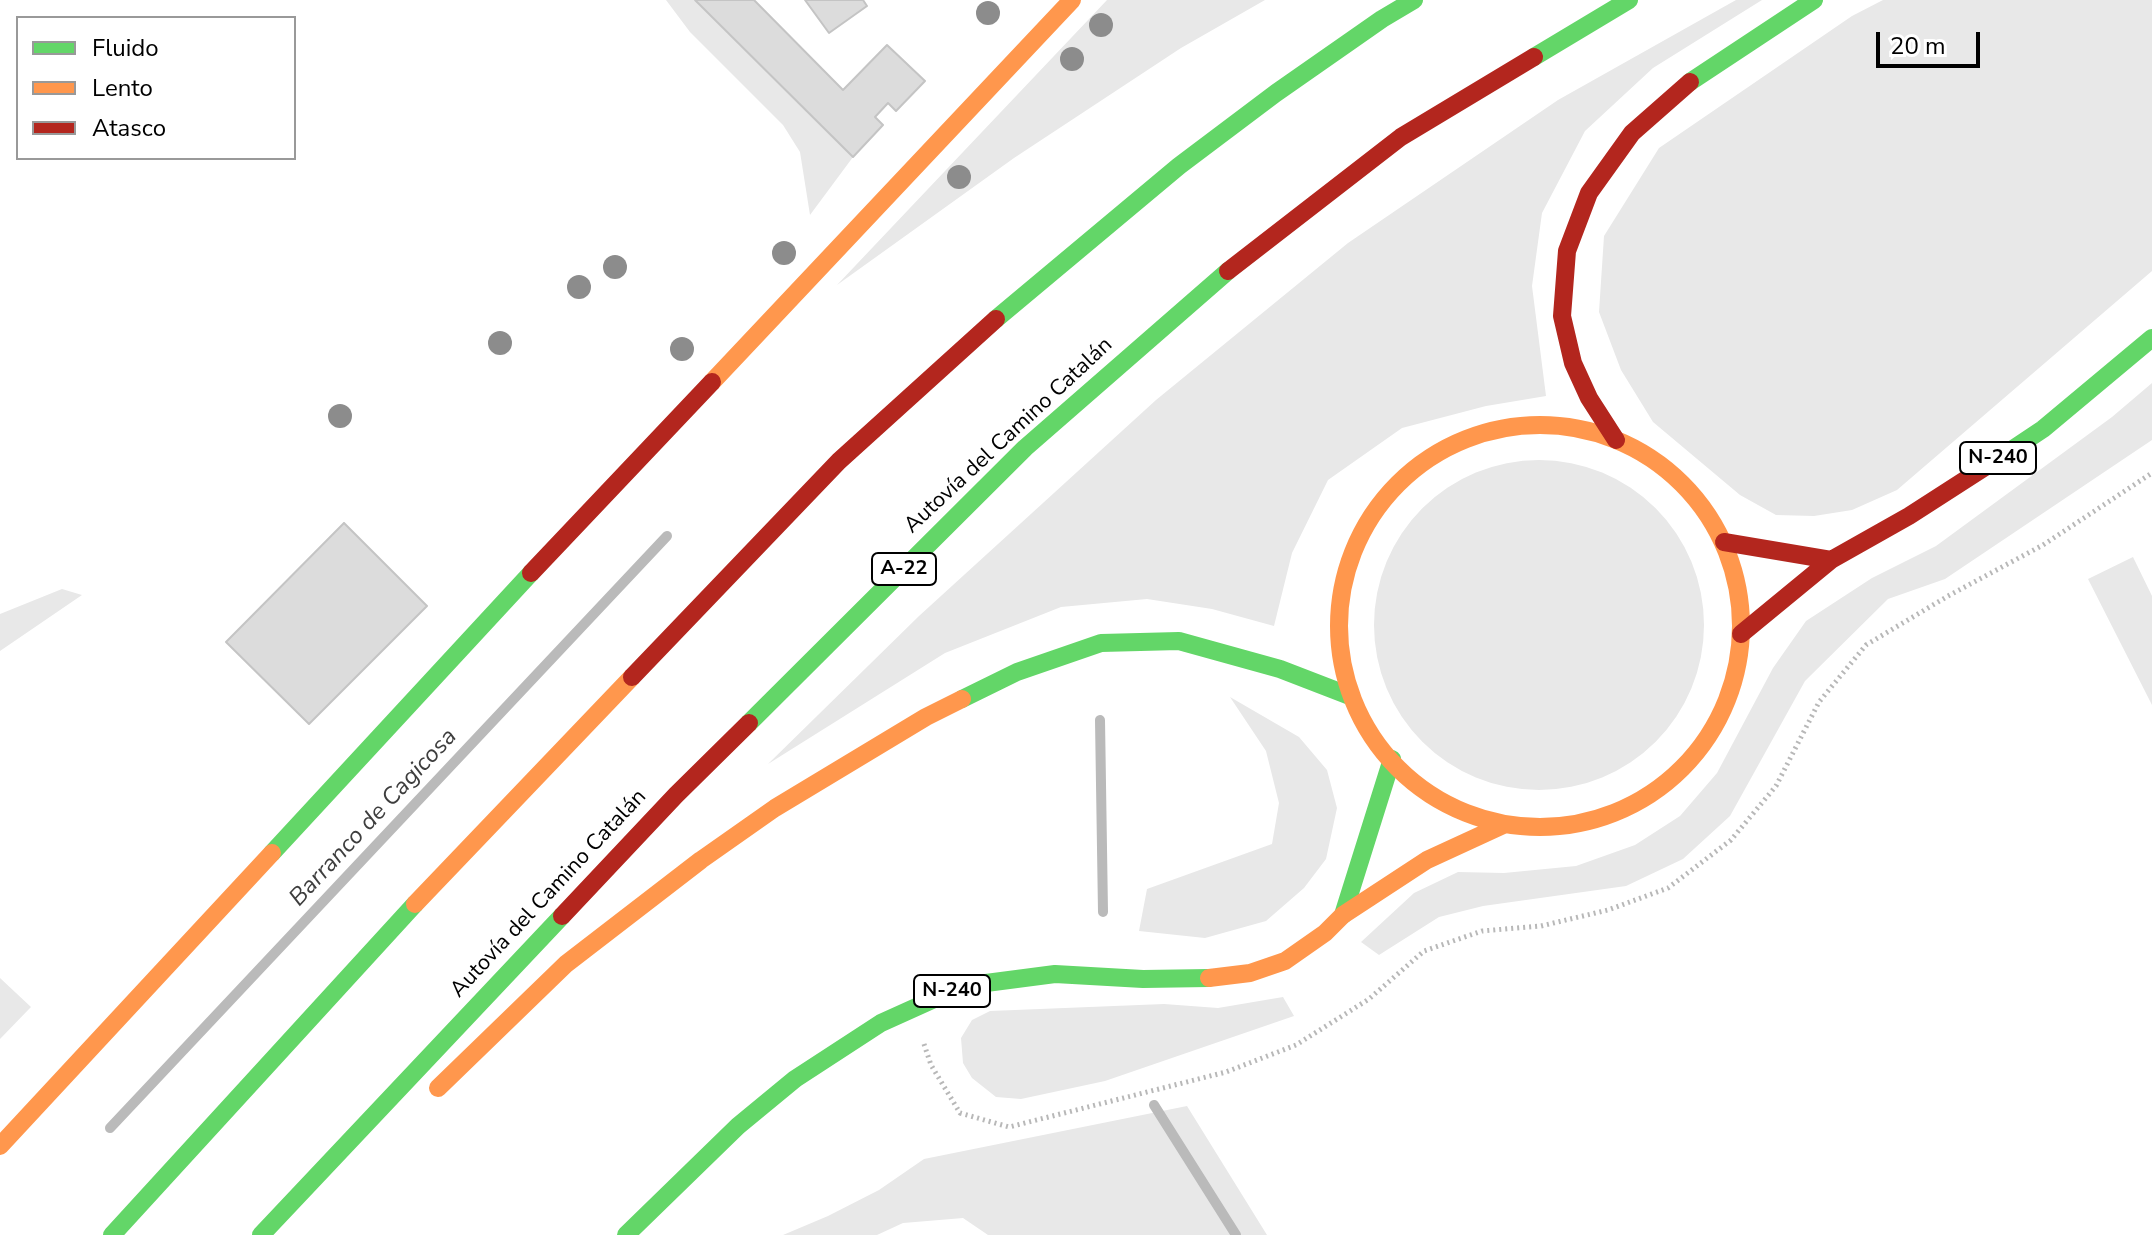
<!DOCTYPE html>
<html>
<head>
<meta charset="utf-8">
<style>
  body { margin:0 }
  #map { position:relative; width:2152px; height:1235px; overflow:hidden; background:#fff; font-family:"Nunito Sans",sans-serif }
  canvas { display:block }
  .legend { position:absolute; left:16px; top:16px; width:280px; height:144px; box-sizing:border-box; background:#fff; border:2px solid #999; margin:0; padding:10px 14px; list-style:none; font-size:24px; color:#000 }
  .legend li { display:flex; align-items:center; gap:16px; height:40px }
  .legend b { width:40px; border:2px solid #999 }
  .scale { position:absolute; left:1876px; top:32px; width:104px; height:36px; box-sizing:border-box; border:4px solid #000; border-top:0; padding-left:10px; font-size:24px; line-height:28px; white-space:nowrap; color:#000; -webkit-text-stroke:6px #fff; paint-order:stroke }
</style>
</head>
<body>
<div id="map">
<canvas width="2152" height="1235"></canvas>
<ul class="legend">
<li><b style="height:10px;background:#63d668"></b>Fluido</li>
<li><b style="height:10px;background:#ff974d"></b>Lento</li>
<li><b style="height:10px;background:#b3261e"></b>Atasco</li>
</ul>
<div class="scale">20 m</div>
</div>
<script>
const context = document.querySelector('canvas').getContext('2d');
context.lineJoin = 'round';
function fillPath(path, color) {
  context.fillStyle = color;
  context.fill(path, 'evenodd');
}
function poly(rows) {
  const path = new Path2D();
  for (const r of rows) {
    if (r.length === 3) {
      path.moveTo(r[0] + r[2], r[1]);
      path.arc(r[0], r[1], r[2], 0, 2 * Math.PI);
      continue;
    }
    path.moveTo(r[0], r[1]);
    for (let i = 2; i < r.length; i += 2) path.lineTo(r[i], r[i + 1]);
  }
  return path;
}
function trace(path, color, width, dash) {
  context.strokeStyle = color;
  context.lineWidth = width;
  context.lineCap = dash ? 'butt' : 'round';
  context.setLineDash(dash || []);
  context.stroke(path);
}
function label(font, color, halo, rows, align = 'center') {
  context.font = font + ' "Nunito Sans",sans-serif';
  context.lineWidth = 6;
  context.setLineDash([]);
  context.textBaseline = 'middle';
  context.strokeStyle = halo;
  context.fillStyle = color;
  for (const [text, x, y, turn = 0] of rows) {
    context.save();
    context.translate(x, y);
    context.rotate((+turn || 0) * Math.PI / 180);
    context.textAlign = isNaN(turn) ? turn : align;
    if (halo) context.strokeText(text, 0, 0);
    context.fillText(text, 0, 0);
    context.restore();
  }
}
fillPath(poly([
  [666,0,695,0,853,157,810,215,800,152,783,125,690,32],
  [1107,0,1265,0,1181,48,1014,158,837,285],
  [1736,0,1762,0,1653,68,1585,131,1542,213,1532,286,1546,396,1486,406,1402,428,1328,480,1292,553,1274,626,1212,609,1147,599,1061,607,945,653,768,764,919,616,1156,400,1348,243,1558,100],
  [1883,0,2152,0,2152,271,1897,490,1852,510,1814,516,1776,515,1740,495,1653,422,1621,370,1599,312,1604,236,1659,148,1852,16],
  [2152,383,2152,440,1945,579,1888,599,1805,681,1730,816,1683,859,1626,886,1483,906,1439,917,1379,955,1361,942,1414,893,1458,872,1504,873,1576,866,1635,845,1680,816,1717,773,1773,668,1806,621,1872,578,1936,546,2112,417],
  [1539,625,165],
  [2133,557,2152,596,2152,705,2088,579],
  [62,589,82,595,0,651,0,614],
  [1230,697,1299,737,1327,770,1337,808,1326,859,1304,888,1266,921,1205,938,1139,931,1147,889,1272,844,1279,803,1266,751],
  [0,978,31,1007,0,1039],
  [1283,997,1294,1016,1105,1081,1021,1099,996,1097,972,1078,963,1063,961,1038,972,1020,990,1011,1164,1004,1218,1008],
  [1187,1106,1267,1235,988,1235,963,1218,903,1223,877,1235,783,1235,828,1216,879,1190,924,1159]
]), '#e8e8e8');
trace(poly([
  [1100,720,1103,912],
  [1154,1105,1236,1235],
  [110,1128,667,536]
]), '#bababa', 10);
const building = poly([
  [695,0,754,0,843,90,887,45,925,81,896,111,888,103,875,117,883,125,853,157,695,0],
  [805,0,863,0,867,6,829,33,805,0],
  [344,523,427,606,309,724,226,642,344,523]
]);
fillPath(building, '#dcdcdc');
trace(building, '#c4c4c4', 2);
trace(poly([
  [924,1044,931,1065,960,1113,1009,1127,1226,1072,1296,1045,1369,999,1424,951,1482,931,1541,926,1608,910,1668,888,1731,840,1776,786,1819,702,1866,645,1948,596,2043,545,2152,473]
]), '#b8b8b8', 5, [2, 4]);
trace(poly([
  [1534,57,1629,0],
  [1690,82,1814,0],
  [996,319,1179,166,1276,93,1382,19,1414,0],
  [2010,451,2043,429,2152,338],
  [962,699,1017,672,1101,643,1179,641,1280,669,1350,696],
  [749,723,1025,448,1228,271],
  [272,853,531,573],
  [1343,915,1392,759],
  [112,1235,415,904],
  [261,1235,562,916],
  [626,1235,738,1126,795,1079,881,1023,963,986,1055,974,1143,979,1209,978]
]), '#63d668', 18);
trace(poly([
  [712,382,1072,0],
  [1540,626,201],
  [415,904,632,677],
  [1209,978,1250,973,1285,961,1325,933,1343,915,1427,860,1503,825],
  [438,1088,566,964,701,860,775,808,926,717,962,699],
  [0,1146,272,853]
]), '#ff974d', 18);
trace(poly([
  [1228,271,1401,137,1534,57],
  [1616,440,1589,398,1573,363,1562,316,1567,251,1589,193,1632,133,1690,82],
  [1724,542,1831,560],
  [531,573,712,382],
  [1741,634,1831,560,1909,516,2010,451],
  [632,677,839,461,996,319],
  [562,916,676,795,749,723]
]), '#b3261e', 18);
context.fillStyle = '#8c8c8c';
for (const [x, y] of [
  [988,13],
  [1101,25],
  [1072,59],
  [959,177],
  [784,253],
  [615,267],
  [579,287],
  [500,343],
  [682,349],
  [340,416]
]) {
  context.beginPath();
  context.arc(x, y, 12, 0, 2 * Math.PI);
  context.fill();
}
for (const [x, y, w] of [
  [1998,458,76],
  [904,569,64],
  [952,991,76]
]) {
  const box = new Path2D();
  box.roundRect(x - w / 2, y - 16, w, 32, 6);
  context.fillStyle = '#fff';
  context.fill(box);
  trace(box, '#000', 2);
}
label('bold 20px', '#000', null, [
  ["N-240",1998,458],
  ["A-22",904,569],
  ["N-240",952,991]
]);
label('22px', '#000', '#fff', [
  ["Autovía del Camino Catalán",1009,436,-43],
  ["Autovía del Camino Catalán",549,894,-47]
]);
label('italic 24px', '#3e3e3e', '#fff', [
  ["Barranco de Cagicosa",374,818,-47]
]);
</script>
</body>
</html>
